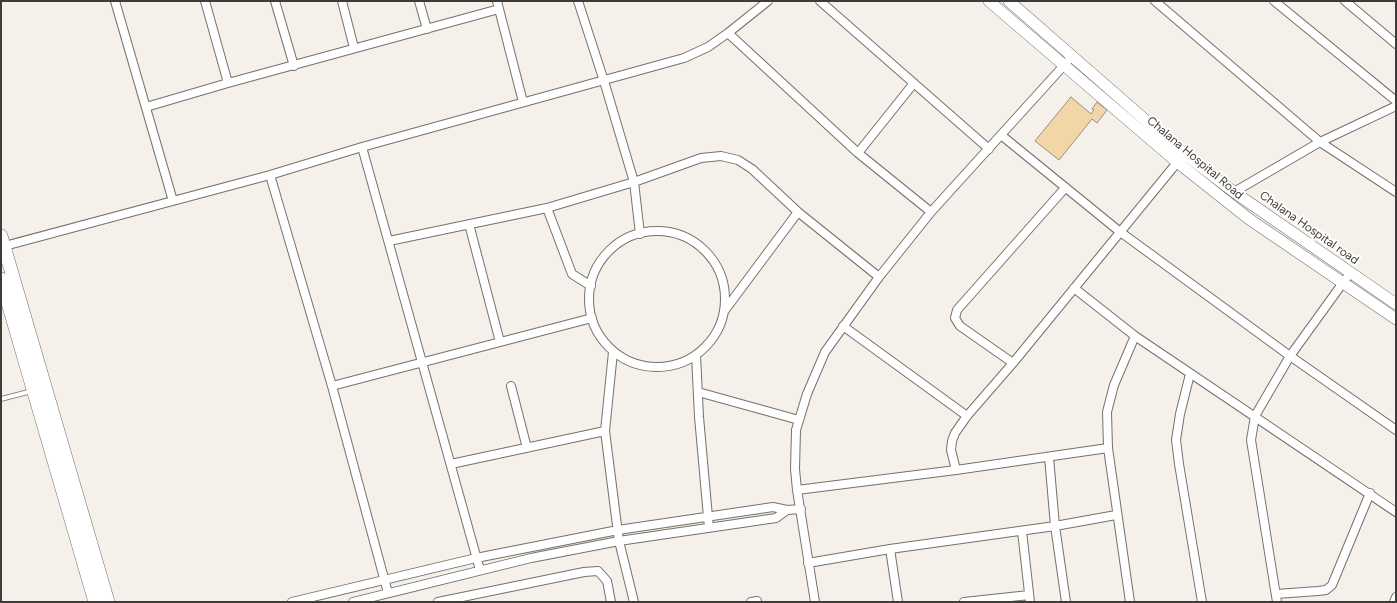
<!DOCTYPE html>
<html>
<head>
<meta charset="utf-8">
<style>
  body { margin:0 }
  #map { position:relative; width:1397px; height:603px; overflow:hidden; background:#f5f0ea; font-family:Figtree,sans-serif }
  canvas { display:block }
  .frame { position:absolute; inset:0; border:2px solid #3d3c39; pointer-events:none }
</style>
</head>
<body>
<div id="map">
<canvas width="1397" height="603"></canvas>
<div class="frame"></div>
</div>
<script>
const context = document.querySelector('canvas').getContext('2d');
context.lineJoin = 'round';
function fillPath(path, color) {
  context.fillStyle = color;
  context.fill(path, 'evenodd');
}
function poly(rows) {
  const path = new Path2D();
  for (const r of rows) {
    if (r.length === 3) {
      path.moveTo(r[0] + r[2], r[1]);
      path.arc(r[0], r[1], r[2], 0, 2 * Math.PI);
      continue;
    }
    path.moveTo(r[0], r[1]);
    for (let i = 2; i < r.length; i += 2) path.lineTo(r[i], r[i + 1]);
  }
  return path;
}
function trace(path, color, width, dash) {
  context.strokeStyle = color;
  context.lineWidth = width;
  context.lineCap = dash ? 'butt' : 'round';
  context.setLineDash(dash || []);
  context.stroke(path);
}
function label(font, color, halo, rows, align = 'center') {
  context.font = font + ' Figtree,sans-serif';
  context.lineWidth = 4;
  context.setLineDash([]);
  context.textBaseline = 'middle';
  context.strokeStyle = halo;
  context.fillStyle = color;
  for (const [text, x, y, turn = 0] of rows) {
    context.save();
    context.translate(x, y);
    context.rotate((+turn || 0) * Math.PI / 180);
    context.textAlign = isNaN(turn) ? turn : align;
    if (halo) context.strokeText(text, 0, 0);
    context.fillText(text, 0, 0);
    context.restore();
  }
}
const building = poly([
  [1071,97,1091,114,1094,110,1092,109,1097,102,1107,110,1097,123,1092,119,1059,160,1035,141,1071,97]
]);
fillPath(building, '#f3d6a8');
trace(building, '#938f89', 1);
const lane = poly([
  [1,399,32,391]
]);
const street = poly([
  [115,1,173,201],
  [205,1,228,83],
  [275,1,294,66],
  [342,1,354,48],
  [419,1,427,29],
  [578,1,604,81,634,182,640,234],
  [820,1,989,149],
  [1155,1,1320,142,1396,192],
  [1274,1,1396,101],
  [1345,1,1396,44],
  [499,9,523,102],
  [728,33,858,153,931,212],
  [146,107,228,83,499,9,497,1],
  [1001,135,1119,231,1290,356,1396,430],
  [362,147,480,570],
  [858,153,914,83],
  [270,175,332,386,388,593],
  [1234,192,1320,142,1396,106],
  [547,208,572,274,591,286],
  [469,224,500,342],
  [657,299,68],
  [389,241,547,208,634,182,701,158,721,156,738,160,752,169,798,212,879,277],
  [1,247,270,175,362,147,684,58,708,47,728,33,768,1],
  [1074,288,1135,336,1396,512],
  [725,310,798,212],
  [843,326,967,416],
  [613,352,605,431,619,541,634,602],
  [696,355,699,417,709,528],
  [1013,363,960,326,955,318,957,310,1065,188],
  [1190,374,1180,414,1176,440,1179,464,1202,602],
  [332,386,592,318],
  [511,386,527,448],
  [698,392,799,420],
  [1049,457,1055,526,1066,602],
  [451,464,605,431],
  [956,470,951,450,952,441,955,433,967,416,1013,363,1180,159],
  [797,490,956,470,1108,448],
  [1022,531,1030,602],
  [890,549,898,602],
  [808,563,890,549,1055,526,1116,515],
  [1276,594,1318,591,1326,590,1332,585,1370,493],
  [292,602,476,558,618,530,773,507,787,510,801,509],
  [353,602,531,558,619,541,776,518,787,510],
  [438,602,584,572,598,571,607,581,611,602],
  [751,602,757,601],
  [815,602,797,490,795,469,796,430,807,394,825,352,879,277,931,212,1067,62],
  [964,602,1029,595],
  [1130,602,1108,448,1107,412,1114,385,1135,336],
  [1277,602,1251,440,1255,416,1290,356,1350,273],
  [1394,602,1396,597]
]);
const secondary = poly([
  [989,1,1177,162,1249,219,1396,319],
  [1009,1,1183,153,1234,192,1396,304]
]);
const primary = poly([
  [1,236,108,602],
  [1,279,95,602]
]);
trace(lane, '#75716b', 5.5);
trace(street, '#75716b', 10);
trace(secondary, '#75716b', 12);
trace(primary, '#75716b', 14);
trace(lane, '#fff', 4);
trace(street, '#fff', 8);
trace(secondary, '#fff', 11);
trace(primary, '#fff', 13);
label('12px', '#3d3c39', '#fffefd', [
  ["Chalana Hospital Road",1195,158,40],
  ["Chalana Hospital road",1309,228,35]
]);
</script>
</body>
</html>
